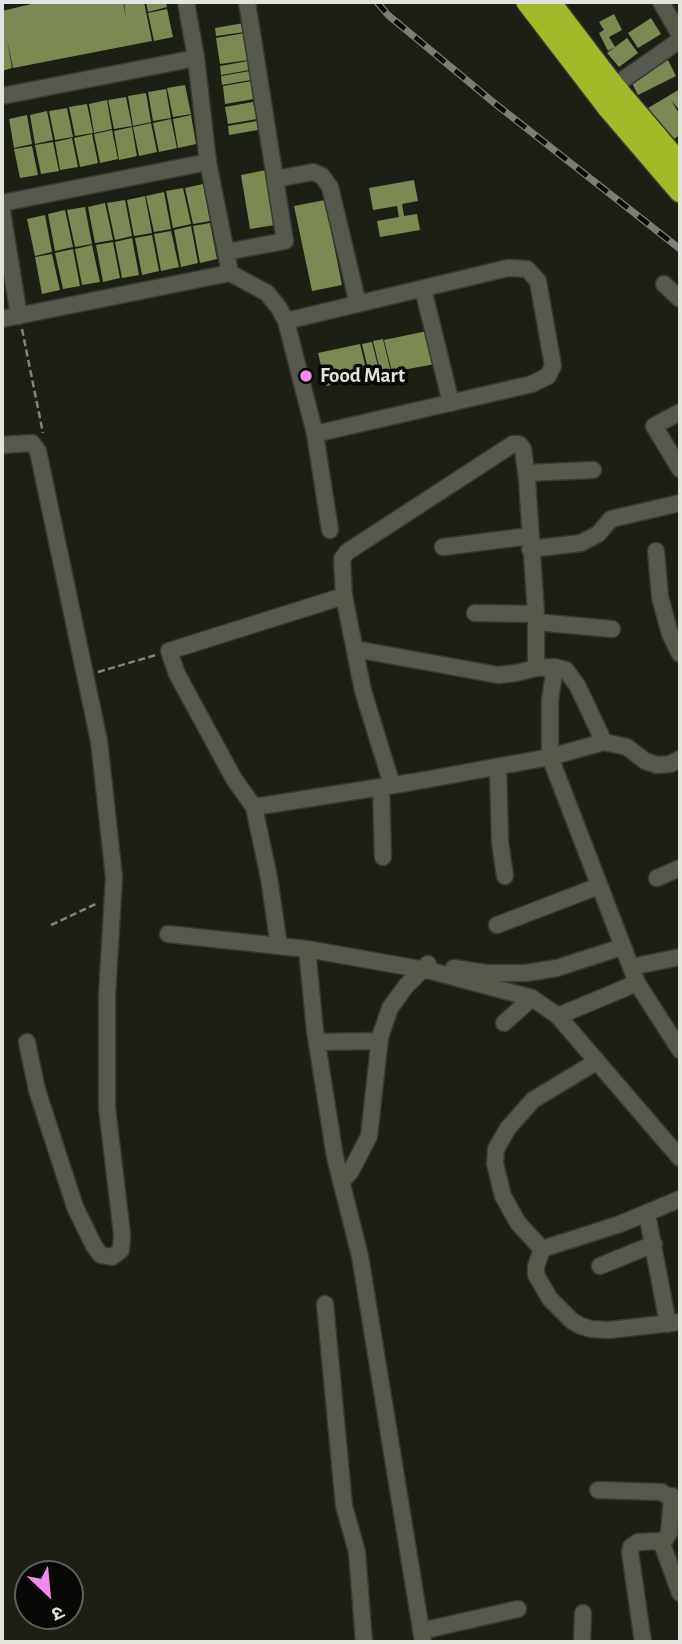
<!DOCTYPE html>
<html>
<head>
<meta charset="utf-8">
<style>
  body { margin:0 }
  #map { position:relative; width:682px; height:1644px; overflow:hidden; background:#1c1f14; font-family:"Alegreya Sans","Noto Sans Devanagari",sans-serif }
  canvas { display:block }
  .frame { position:absolute; inset:0; border:4px solid #e1e4dc; pointer-events:none }
  .north { position:absolute; left:14px; top:1560px; width:70px; height:70px; box-sizing:border-box; background:#070805; border:2px solid #5e605b; border-radius:50%; rotate:154deg; font-size:19px; font-weight:700; line-height:28px; text-align:center; color:#e1e4dc }
  .north::after { content:''; display:block; margin:auto; width:24px; height:32px; background:#f689ee; clip-path:polygon(50% 0,100% 100%,50% 72%,0 100%) }
</style>
</head>
<body>
<div id="map">
<canvas width="682" height="1644"></canvas>
<div class="frame"></div>
<div class="north">उ</div>
</div>
<script>
const context = document.querySelector('canvas').getContext('2d');
context.lineJoin = 'round';
function fillPath(path, color) {
  context.fillStyle = color;
  context.fill(path, 'evenodd');
}
function poly(rows) {
  const path = new Path2D();
  for (const r of rows) {
    path.moveTo(r[0], r[1]);
    for (let i = 2; i < r.length; i += 2) path.lineTo(r[i], r[i + 1]);
  }
  return path;
}
function trace(path, color, width, dash) {
  context.strokeStyle = color;
  context.lineWidth = width;
  context.lineCap = dash ? 'butt' : 'round';
  context.setLineDash(dash || []);
  context.stroke(path);
}
function label(font, color, halo, rows, align = 'center') {
  context.font = font + ' "Alegreya Sans",sans-serif';
  context.lineWidth = 7;
  context.setLineDash([]);
  context.textBaseline = 'middle';
  context.strokeStyle = halo;
  context.fillStyle = color;
  for (const [text, x, y, turn = 0] of rows) {
    context.save();
    context.translate(x, y);
    context.rotate((+turn || 0) * Math.PI / 180);
    context.textAlign = isNaN(turn) ? turn : align;
    if (halo) context.strokeText(text, 0, 0);
    context.fillText(text, 0, 0);
    context.restore();
  }
}
fillPath(poly([
  [40,2,123,2,126,17,124,2,144,2,152,41,13,68,7,39,12,68,2,71,2,11],
  [146,2,166,2,167,7,148,12],
  [167,9,173,37,154,41,148,13],
  [614,14,622,30,609,37,615,47,608,51,599,33,604,30,599,22],
  [651,18,661,34,638,48,628,33],
  [244,23,245,32,216,36,215,28],
  [245,33,249,60,220,64,216,38],
  [627,38,638,53,619,67,607,53],
  [667,58,676,76,638,95,632,83,640,79,637,73],
  [248,61,250,70,221,75,220,66],
  [250,71,251,80,222,85,221,76],
  [252,81,254,99,225,104,223,86],
  [185,85,191,114,173,117,167,88],
  [166,89,171,118,153,121,148,92],
  [680,89,680,111,671,100,680,115,680,135,669,142,648,108],
  [146,93,151,122,133,126,128,96],
  [126,97,132,126,114,129,108,100],
  [107,100,112,129,94,133,89,104],
  [253,102,257,119,228,124,225,107],
  [87,104,93,133,75,136,69,107],
  [67,108,73,137,55,140,49,111],
  [47,111,53,140,35,144,30,115],
  [27,115,32,144,14,148,9,119],
  [191,115,196,144,178,148,173,119],
  [171,119,177,148,159,152,153,123],
  [257,121,258,130,229,135,228,126],
  [151,123,157,152,139,156,133,127],
  [132,127,137,156,119,160,114,131],
  [112,130,118,159,100,163,94,134],
  [92,134,98,163,80,167,74,138],
  [72,138,78,167,60,170,55,142],
  [53,142,59,171,41,174,35,145],
  [32,146,38,175,20,178,14,149],
  [266,170,275,225,250,229,241,175],
  [414,180,418,201,402,204,404,216,417,214,420,230,380,237,377,221,399,217,397,206,373,210,369,188],
  [203,184,210,221,193,224,185,188],
  [183,188,191,224,173,228,166,191],
  [164,192,171,229,154,232,146,196],
  [145,196,152,233,134,236,127,200],
  [125,200,132,236,115,240,107,203],
  [325,200,342,285,312,291,294,206],
  [105,203,113,240,95,243,88,207],
  [85,207,92,244,75,247,67,210],
  [65,210,73,247,55,251,48,214],
  [45,215,52,252,35,256,27,219],
  [210,223,217,259,200,263,193,226],
  [191,226,198,263,181,267,174,230],
  [171,231,179,267,161,271,154,234],
  [152,235,159,271,142,275,135,238],
  [132,238,139,275,122,278,115,242],
  [113,242,120,278,103,282,96,245],
  [92,245,100,282,82,285,75,249],
  [73,249,80,286,63,289,55,253],
  [52,254,60,290,42,294,35,257],
  [427,331,435,364,392,372,384,340],
  [383,339,391,372,381,374,373,341],
  [372,342,380,374,370,377,362,344],
  [360,344,368,377,326,386,318,353]
]), '#7c8953');
const minor = poly([
  [661,2,680,35],
  [614,86,680,40],
  [2,96,196,58],
  [276,179,313,172,322,176,330,187,358,304],
  [2,203,208,162],
  [2,211,19,316],
  [226,252,285,241,247,2],
  [230,273,267,293,279,308,286,321,315,434,330,530],
  [664,284,680,299],
  [423,289,451,403],
  [2,319,230,273,208,162,196,58,186,2],
  [286,321,508,268,527,269,538,281,553,366,548,376,532,384,315,434],
  [680,412,654,426,680,469],
  [2,445,32,443,38,451,99,741,114,877,107,996,107,1108,122,1234,121,1250,112,1257,101,1255,94,1246,75,1207,37,1090,27,1042],
  [526,473,593,470],
  [443,547,530,536],
  [530,549,581,543,598,534,611,519,680,503],
  [656,551,660,597,670,634,680,654],
  [344,596,342,559,347,552,513,444,519,444,523,449,527,479,536,614,536,668],
  [475,613,536,614],
  [536,622,612,629],
  [355,649,498,675,516,673,536,668,555,667,566,670,577,685,604,742],
  [555,667,550,700,550,757,604,742,627,747,645,761,657,765,670,764,680,759],
  [498,767,500,842,505,876],
  [381,787,383,857],
  [254,807,234,779,177,674,169,651,344,596,363,691,392,785],
  [657,878,680,868],
  [497,925,599,886],
  [168,934,307,949,431,971,532,998,558,1016,680,1158],
  [279,946,269,878,254,807,413,782,550,757,637,983,680,1050],
  [307,949,315,1031,335,1157,360,1256,423,1642],
  [631,967,680,957],
  [454,968,486,973,526,973,557,968,622,947],
  [558,1016,637,983],
  [504,1023,532,998],
  [317,1042,379,1041],
  [341,1182,351,1171,369,1136,380,1037,390,1008,406,986,428,964],
  [680,1199,620,1224,542,1249,536,1266,536,1275,550,1299,572,1321,581,1326,591,1329,609,1330,680,1322],
  [647,1214,668,1324],
  [542,1249,518,1223,503,1196,495,1164,496,1149,508,1128,533,1100,596,1062],
  [600,1266,654,1244],
  [325,1304,344,1506,357,1552,364,1642],
  [598,1490,661,1492,678,1502],
  [661,1541,680,1593],
  [421,1631,518,1609],
  [582,1642,583,1613],
  [643,1642,630,1552,631,1547,638,1542,661,1541,666,1538,669,1533,672,1496]
]);
const highway = poly([
  [527,2,609,109,680,192],
  [550,2,614,86,680,164]
]);
trace(minor, '#373932', 19);
trace(highway, '#373932', 24);
trace(poly([
  [22,329,43,433],
  [98,672,156,655],
  [51,925,98,903]
]), '#81847b', 2.5, [7, 3.5]);
trace(minor, '#565a4d', 16);
trace(highway, '#a0ba29', 21);
const rail = poly([
  [377,2,388,15,493,102,680,249]
]);
trace(rail, '#7b7e74', 7);
trace(rail, '#070805', 4.5, [13]);
for (const [x, y, r, color] of [
  [306,376,7,"#f689ee"]
]) {
  const dot = new Path2D();
  dot.arc(x, y, r, 0, 2 * Math.PI);
  context.fillStyle = color;
  context.fill(dot);
  trace(dot, '#070805', 2.5);
}
label('bold 21px', '#e1e4dc', '#070805', [
  ["Food Mart",320,376]
], 'left');
</script>
</body>
</html>
